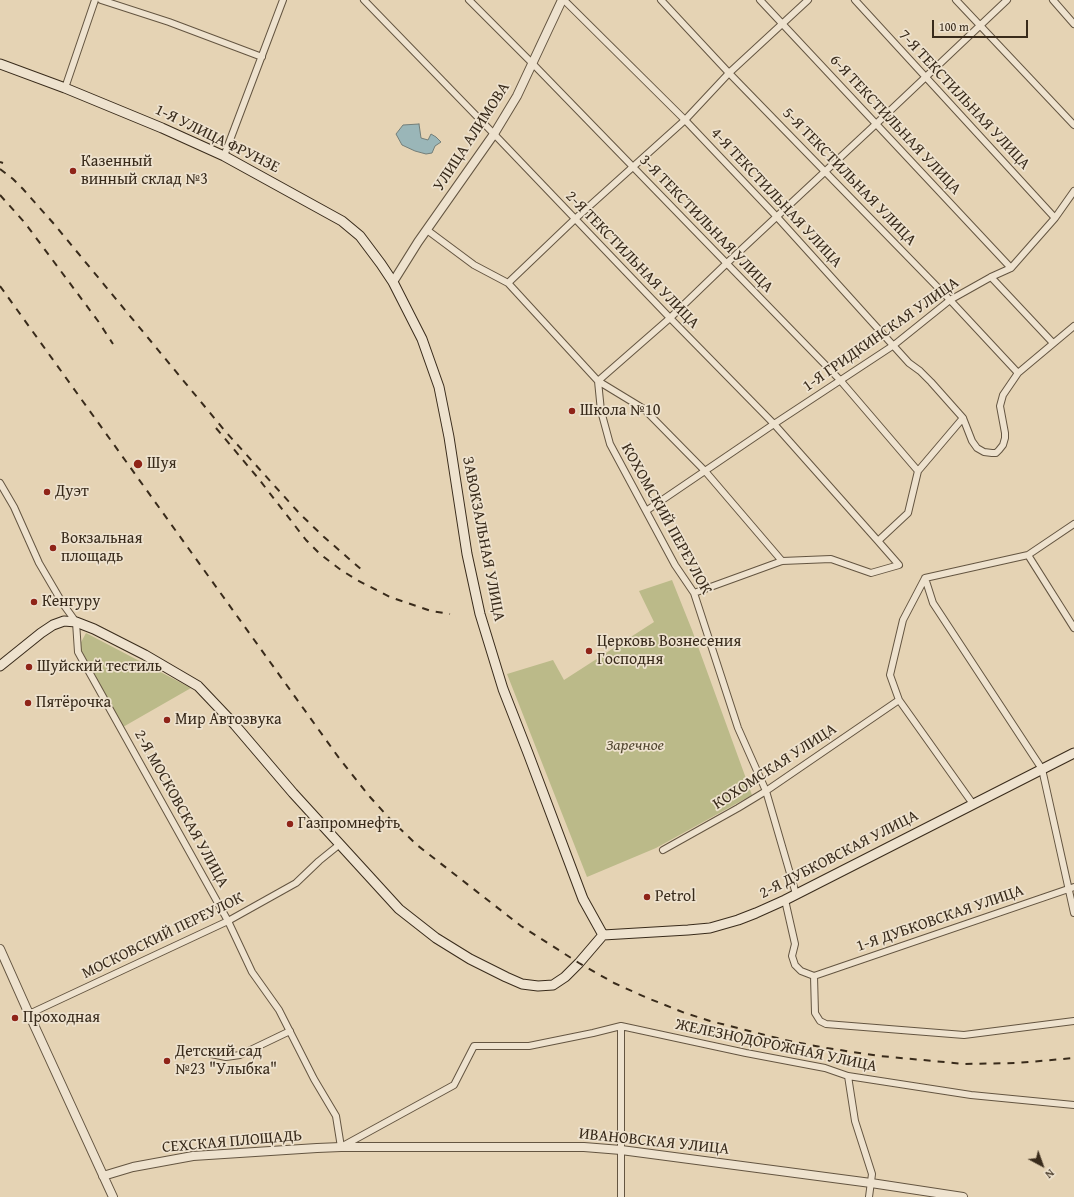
<!DOCTYPE html>
<html>
<head>
<meta charset="utf-8">
<style>
  body { margin:0 }
  #map { position:relative; width:1074px; height:1197px; overflow:hidden; background:#e5d3b4; font-family:"Gentium Book Plus",serif }
  canvas { display:block }
  .north { position:absolute; left:1022px; top:1145px; width:40px; height:40px; -webkit-text-stroke:3px #eee2ce; paint-order:stroke; rotate:139deg; font-size:11px; font-weight:700; line-height:16px; text-align:center; color:#392b1b }
  .north::after { content:''; display:block; margin:auto; width:14px; height:18px; background:#392b1b; clip-path:polygon(50% 0,100% 100%,50% 72%,0 100%) }
  .scale { position:absolute; left:932px; top:20px; width:96px; height:18px; box-sizing:border-box; border:2px solid #392b1b; border-top:0; padding-left:5px; font-size:12px; line-height:14px; white-space:nowrap; color:#392b1b; -webkit-text-stroke:3px #eee2ce; paint-order:stroke }
</style>
</head>
<body>
<div id="map">
<canvas width="1074" height="1197"></canvas>
<div class="north">N</div>
<div class="scale">100 m</div>
</div>
<script>
const context = document.querySelector('canvas').getContext('2d');
context.lineJoin = 'round';
function fillPath(path, color) {
  context.fillStyle = color;
  context.fill(path, 'evenodd');
}
function poly(rows) {
  const path = new Path2D();
  for (const r of rows) {
    path.moveTo(r[0], r[1]);
    for (let i = 2; i < r.length; i += 2) path.lineTo(r[i], r[i + 1]);
  }
  return path;
}
function trace(path, color, width, dash) {
  context.strokeStyle = color;
  context.lineWidth = width;
  context.lineCap = dash ? 'butt' : 'round';
  context.setLineDash(dash || []);
  context.stroke(path);
}
function label(font, color, halo, rows, align = 'center') {
  context.font = font + ' "Gentium Book Plus",serif';
  context.lineWidth = 3.5;
  context.setLineDash([]);
  context.textBaseline = 'middle';
  context.strokeStyle = halo;
  context.fillStyle = color;
  for (const [text, x, y, turn = 0] of rows) {
    context.save();
    context.translate(x, y);
    context.rotate((+turn || 0) * Math.PI / 180);
    context.textAlign = isNaN(turn) ? turn : align;
    if (halo) context.strokeText(text, 0, 0);
    context.fillText(text, 0, 0);
    context.restore();
  }
}
fillPath(poly([
  [672,580,692,630,752,795,656,848,587,877,507,674,553,660,564,680,654,622,639,591],
  [86,633,191,688,123,727,79,646]
]), '#bbba89');
const water = poly([
  [419,124,421,138,428,140,431,134,436,137,441,142,435,146,432,153,426,154,415,151,402,145,396,134,403,125,419,124]
]);
fillPath(water, '#9ab6b8');
trace(water, '#737e79', 1);
const minor = poly([
  [101,0,169,22,262,57],
  [364,0,494,134,670,318,774,424,878,541],
  [469,0,533,64,840,380,918,471],
  [564,0,685,120,777,217,909,363,920,371,931,382,963,418],
  [661,0,729,73,950,300,1018,373],
  [760,0,1011,268],
  [855,0,1055,218],
  [956,0,1074,125],
  [1053,0,1074,24],
  [65,88,95,0],
  [224,156,283,0],
  [427,230,474,265,508,283,598,381,644,409,705,471,782,561],
  [991,277,1053,343],
  [508,283,575,219,685,120,729,73,808,0],
  [0,483,14,507,39,563,63,604,76,622,78,652,228,921,252,972,279,1010,314,1079,336,1116,341,1147,454,1085,474,1046,529,1046,593,1033,621,1026,746,1053,825,1068,848,1076,971,1095,1074,1105],
  [646,511,774,424,894,345,950,300,991,277,1011,268,1055,218,1074,191],
  [1028,555,1074,628],
  [925,578,933,603,1042,769,1074,913],
  [694,593,782,561,831,559,871,573,899,565,878,541,908,513,918,471,963,418,972,441,977,448,984,452,992,453,996,453,999,450,1003,445,1005,438,1005,433,1000,406,1003,395,1018,373,1074,326],
  [973,804,899,700,890,675,903,620,925,578,1028,555,1074,524],
  [663,850,738,808,766,791,899,700],
  [796,894,766,791,738,728,694,593,675,565,610,444,601,411,598,381,670,318,727,263,876,124,1007,0],
  [785,900,795,944,792,956,795,965,801,971,814,976],
  [814,976,815,1013,820,1021,826,1024,964,1035,1074,1021],
  [814,976,1074,887],
  [29,1014,228,921,296,883,319,861,340,844],
  [621,1026,621,1197],
  [211,1054,226,1057,240,1055,290,1031],
  [848,1076,855,1121,872,1174,869,1197]
]);
const tertiary = poly([
  [393,282,418,242,494,134,517,96,562,0],
  [0,949,29,1014,113,1197],
  [103,1176,133,1167,193,1156,317,1148,341,1147,584,1147,621,1150,871,1183,963,1197]
]);
const secondary = poly([
  [0,64,65,88,162,128,224,156,342,221,360,236,381,264,393,282,422,339,439,387,449,437,467,554,480,614,503,689,528,753,583,899,603,935],
  [0,666,41,633,53,625,64,621,76,622,94,629,145,655,198,686,235,725,293,793,399,909,436,938,470,959,506,977,522,984,538,986,553,985,565,977,579,963,603,935],
  [603,935,688,930,710,928,738,920,756,913,785,900,1074,753]
]);
trace(minor, '#645541', 8);
trace(tertiary, '#645541', 10);
trace(secondary, '#392b1b', 11);
trace(minor, '#eee2ce', 6);
trace(tertiary, '#eee2ce', 8);
trace(secondary, '#eee2ce', 9);
trace(poly([
  [0,162,3,163],
  [0,169,13,179,23,189,54,224,225,431,300,514,324,537,363,571],
  [0,195,25,223,98,321,113,344],
  [0,286,339,758,370,797,390,819,417,845,521,926,579,963,614,983,645,997,685,1013,710,1021,785,1040,826,1048,880,1056,965,1064,1017,1063,1074,1058],
  [216,428,258,478,306,540,320,554,341,570,357,580,390,597,431,611,450,614]
]), '#392b1b', 2, [7, 7]);
for (const [x, y, r, color] of [
  [73,171,4,"#8f2418"],
  [572,411,4,"#8f2418"],
  [138,464,5,"#8f2418"],
  [47,492,4,"#8f2418"],
  [53,548,4,"#8f2418"],
  [34,602,4,"#8f2418"],
  [589,651,4,"#8f2418"],
  [29,667,4,"#8f2418"],
  [28,703,4,"#8f2418"],
  [167,720,4,"#8f2418"],
  [290,824,4,"#8f2418"],
  [647,897,4,"#8f2418"],
  [15,1018,4,"#8f2418"],
  [167,1061,4,"#8f2418"]
]) {
  const dot = new Path2D();
  dot.arc(x, y, r, 0, 2 * Math.PI);
  context.fillStyle = color;
  context.fill(dot);
  trace(dot, '#eee2ce', 1.5);
}
label('16px', '#392b1b', '#eee2ce', [
  ["7-Я ТЕКСТИЛЬНАЯ УЛИЦА",964,100,47],
  ["6-Я ТЕКСТИЛЬНАЯ УЛИЦА",895,125,47],
  ["УЛИЦА АЛИМОВА",472,137,-57],
  ["1-Я УЛИЦА ФРУНЗЕ",217,139,26],
  ["5-Я ТЕКСТИЛЬНАЯ УЛИЦА",849,177,46],
  ["4-Я ТЕКСТИЛЬНАЯ УЛИЦА",776,198,47],
  ["3-Я ТЕКСТИЛЬНАЯ УЛИЦА",706,224,46],
  ["2-Я ТЕКСТИЛЬНАЯ УЛИЦА",632,260,46],
  ["1-Я ГРИДКИНСКАЯ УЛИЦА",881,335,-35],
  ["КОХОМСКИЙ ПЕРЕУЛОК",666,519,61],
  ["ЗАВОКЗАЛЬНАЯ УЛИЦА",483,539,79],
  ["КОХОМСКАЯ УЛИЦА",775,767,-33],
  ["2-Я МОСКОВСКАЯ УЛИЦА",181,809,61],
  ["2-Я ДУБКОВСКАЯ УЛИЦА",839,855,-27],
  ["1-Я ДУБКОВСКАЯ УЛИЦА",940,919,-19],
  ["МОСКОВСКИЙ ПЕРЕУЛОК",163,936,-26],
  ["ЖЕЛЕЗНОДОРОЖНАЯ УЛИЦА",776,1046,12],
  ["СЕХСКАЯ ПЛОЩАДЬ",232,1142,-5],
  ["ИВАНОВСКАЯ УЛИЦА",654,1142,6]
]);
label('16px', '#392b1b', '#eee2ce', [
  ["Казенный",81,162],
  ["винный склад №3",81,180],
  ["Школа №10",580,411],
  ["Шуя",147,464],
  ["Дуэт",55,492],
  ["Вокзальная",61,539],
  ["площадь",61,557],
  ["Кенгуру",42,602],
  ["Церковь Вознесения",597,642],
  ["Господня",597,660],
  ["Шуйский тестиль",37,667],
  ["Пятёрочка",36,703],
  ["Мир Автозвука",175,720],
  ["Газпромнефть",298,824],
  ["Petrol",655,897],
  ["Проходная",23,1018],
  ["Детский сад",175,1052],
  ["№23 \"Улыбка\"",175,1070]
], 'left');
label('italic 16px', '#534831', '#eee2ce', [
  ["Заречное",635,746]
]);
</script>
</body>
</html>
